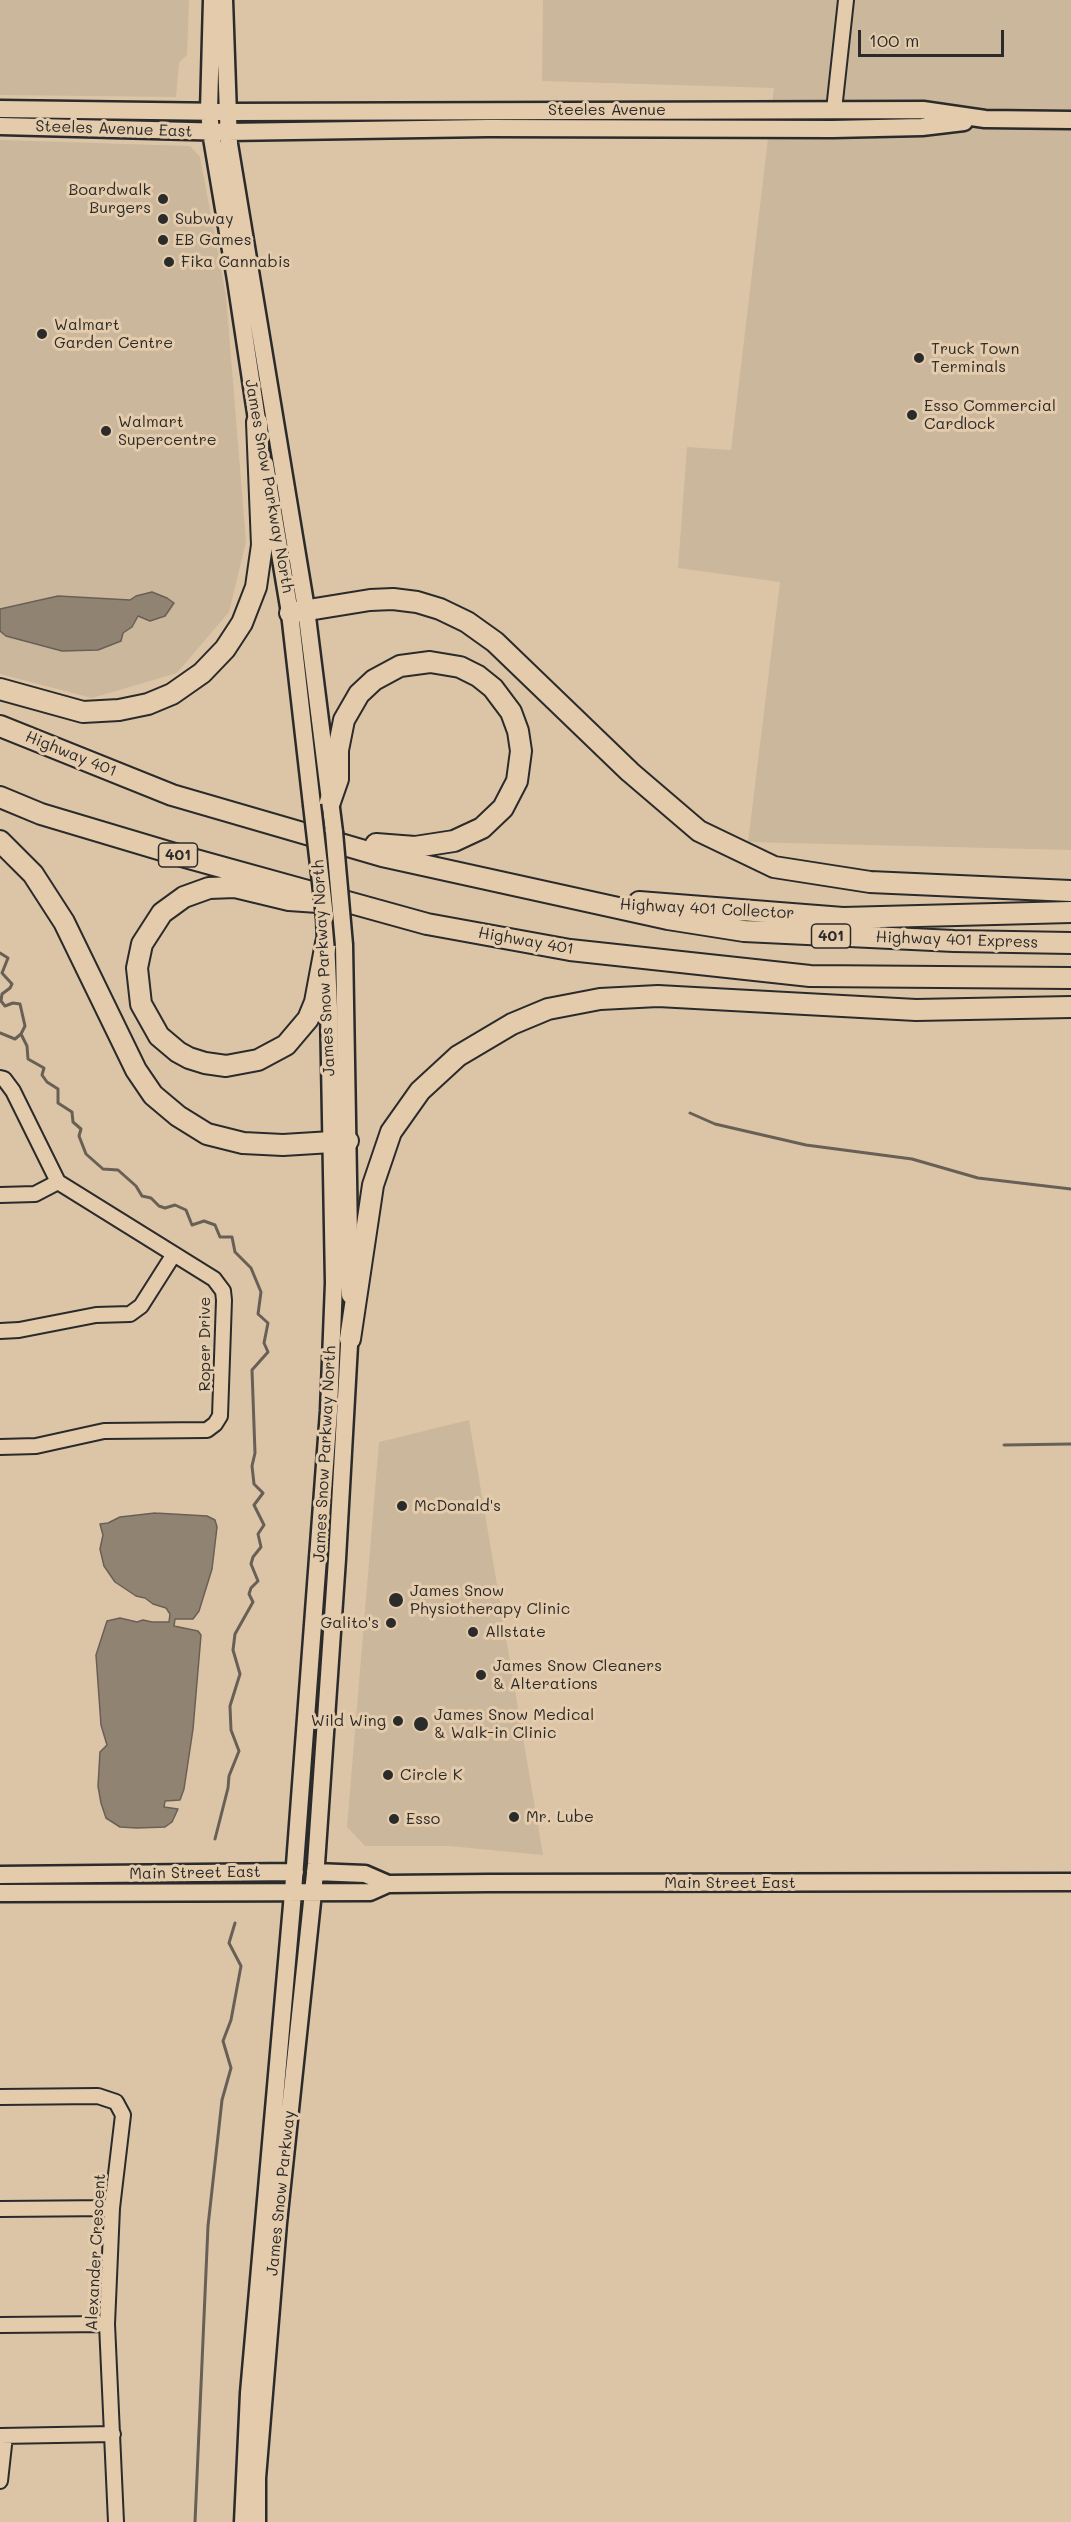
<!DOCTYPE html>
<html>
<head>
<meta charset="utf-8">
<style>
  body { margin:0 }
  #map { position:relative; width:1071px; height:2522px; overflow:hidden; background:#dcc5a7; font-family:Mali,sans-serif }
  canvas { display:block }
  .scale { position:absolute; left:858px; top:30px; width:146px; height:27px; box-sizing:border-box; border:3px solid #2b2b2b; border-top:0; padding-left:8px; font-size:18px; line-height:21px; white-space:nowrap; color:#2b2b2b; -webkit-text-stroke:4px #e3cbac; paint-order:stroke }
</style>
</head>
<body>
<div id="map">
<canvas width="1071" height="2522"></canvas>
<div class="scale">100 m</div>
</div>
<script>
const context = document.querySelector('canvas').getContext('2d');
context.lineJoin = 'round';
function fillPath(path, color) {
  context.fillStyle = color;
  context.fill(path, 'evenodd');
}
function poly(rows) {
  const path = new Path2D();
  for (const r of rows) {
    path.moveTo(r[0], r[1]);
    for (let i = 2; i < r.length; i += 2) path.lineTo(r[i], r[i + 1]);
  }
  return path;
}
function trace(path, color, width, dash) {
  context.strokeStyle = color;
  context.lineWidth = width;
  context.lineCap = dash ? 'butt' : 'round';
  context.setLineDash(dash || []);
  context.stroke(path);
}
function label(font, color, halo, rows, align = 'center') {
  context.font = font + ' Mali,sans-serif';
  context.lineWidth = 6;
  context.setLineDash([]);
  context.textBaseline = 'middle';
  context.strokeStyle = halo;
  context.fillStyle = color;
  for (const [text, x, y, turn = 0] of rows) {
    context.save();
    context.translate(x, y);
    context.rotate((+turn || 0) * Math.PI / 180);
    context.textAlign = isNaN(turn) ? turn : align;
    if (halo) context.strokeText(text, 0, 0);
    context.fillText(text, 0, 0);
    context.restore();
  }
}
fillPath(poly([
  [0,0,189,0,187,55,179,63,176,97,0,95],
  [543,0,1071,0,1071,850,748,842,780,582,678,568,687,447,731,450,774,88,542,81],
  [0,140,190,146,200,157,226,296,246,542,229,612,177,673,92,698,0,674],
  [469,1420,477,1467,543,1855,449,1846,365,1846,347,1827,379,1442]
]), '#cbb79b');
const water = poly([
  [152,592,167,598,174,603,165,616,150,621,138,616,132,627,123,633,121,641,98,650,62,651,6,636,0,631,0,609,58,596,130,600,136,596,152,592],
  [155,1513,207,1516,215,1520,217,1527,212,1569,199,1611,193,1619,175,1619,174,1626,198,1631,201,1635,193,1729,184,1789,180,1800,165,1801,164,1807,178,1809,172,1822,165,1827,137,1828,120,1827,106,1818,101,1803,98,1786,100,1752,107,1745,101,1725,96,1655,107,1621,120,1618,137,1622,143,1620,152,1622,169,1622,170,1614,166,1608,153,1604,145,1598,136,1596,115,1582,104,1566,100,1549,103,1535,100,1524,108,1523,120,1517,155,1513]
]);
fillPath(water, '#918372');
trace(water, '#686056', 1.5);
trace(poly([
  [0,953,8,958,2,973,12,984,10,988,2,994,1,1001,5,1006,13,1003,20,1004,25,1026,21,1034,27,1046,28,1059,44,1068,42,1075,47,1082,58,1089,58,1103,72,1112,73,1122,81,1129,79,1136,86,1154,103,1169,118,1170,136,1186,142,1196,151,1198,159,1206,165,1208,175,1205,186,1210,192,1225,204,1221,215,1225,220,1237,232,1237,235,1252,251,1268,261,1292,258,1314,268,1323,264,1343,268,1352,252,1370,255,1453,252,1466,254,1484,263,1493,254,1505,264,1525,258,1534,261,1547,253,1557,251,1564,258,1581,251,1588,249,1594,253,1602,235,1634,233,1650,240,1674,230,1706,231,1730,239,1751,229,1776,228,1788,215,1839],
  [0,1033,15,1039,21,1034],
  [690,1113,715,1124,806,1145,912,1159,978,1178,1071,1189],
  [1004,1445,1071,1444],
  [195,2522,208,2226,222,2100,231,2068,223,2041,231,2020,241,1966,229,1943,235,1923]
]), '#686056', 3);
const minor = poly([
  [834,110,846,0],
  [0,1078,4,1079,13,1091,58,1182,214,1279,223,1291,224,1300,220,1416,215,1424,207,1430,104,1431,36,1446,0,1447],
  [0,1195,35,1194,58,1182],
  [0,1331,19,1330,96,1315,130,1314,141,1306,174,1254],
  [0,2097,98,2096,116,2102,123,2115,112,2208,107,2324,116,2522],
  [0,2209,112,2208],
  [0,2325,107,2324],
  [0,2436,113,2434],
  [0,2481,5,2436]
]);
const major = poly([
  [212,0,209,111,211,132,236,280,259,433],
  [224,0,229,144,306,609,334,832],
  [0,109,227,112,923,110,985,119,1071,120],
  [0,126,228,132,488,128,833,129,922,127,964,122],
  [265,464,290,613,312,805],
  [344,945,350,1295],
  [315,1872,365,1874,388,1884],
  [0,1875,295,1872],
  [0,1893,370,1892,388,1884,488,1883,1071,1882],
  [243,2522,249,2393,292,1905,329,1411,334,1283,329,1008,325,917],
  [257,2522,257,2478,278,2223,316,1864,337,1559,350,1327]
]);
const highway = poly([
  [290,613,370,600,393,599,417,602,440,609,467,622,495,642,630,772,699,831,774,867,870,882,1071,891],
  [0,689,83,712,119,710,148,704,172,694,202,673,225,649,242,623,256,587,262,545,257,422],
  [0,726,172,795,382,856,668,919,744,931,954,941,1071,943],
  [0,797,41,814,185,857,427,924,570,950,810,976,1071,978],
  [330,802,338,779,338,750,344,720,359,694,374,680,400,666,430,662,460,667,478,676,493,688,511,712,518,731,521,751,517,781,503,808,482,828,454,841,415,847,376,844],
  [0,841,33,874,64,922,136,1070,153,1095,178,1116,207,1134,243,1143,283,1145,348,1141],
  [318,902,289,900,235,887,209,888,184,897,162,913,142,944,137,968,141,1004,159,1036,178,1052,189,1058,205,1063,226,1066,258,1060,286,1045,308,1019,315,1002,326,943],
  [639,902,843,918,1071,912],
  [350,1339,373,1185,391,1132,420,1091,458,1056,512,1024,548,1009,600,999,658,996,916,1010,1071,1007]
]);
trace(minor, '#2b2b2b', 18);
trace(major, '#2b2b2b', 21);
trace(highway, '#2b2b2b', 24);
trace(minor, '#e3cbac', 14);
trace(major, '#e3cbac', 16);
trace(highway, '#e3cbac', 20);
const majorBridge = poly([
  [312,805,325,917],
  [334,832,344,945]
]);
trace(majorBridge, '#2b2b2b', 21, []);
trace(majorBridge, '#e3cbac', 16);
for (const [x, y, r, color] of [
  [163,199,6,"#2b2b2b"],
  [163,219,6,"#2b2b2b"],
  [163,240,6,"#2b2b2b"],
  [169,262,6,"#2b2b2b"],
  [42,334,6,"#2b2b2b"],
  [919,358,6,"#2b2b2b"],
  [912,415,6,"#2b2b2b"],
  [106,431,6,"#2b2b2b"],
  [402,1506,6,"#2b2b2b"],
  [396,1600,8,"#2b2b2b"],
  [391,1623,6,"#2b2b2b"],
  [473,1632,6,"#2b2b2b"],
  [481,1675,6,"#2b2b2b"],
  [398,1721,6,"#2b2b2b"],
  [421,1724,8,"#2b2b2b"],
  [388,1775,6,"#2b2b2b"],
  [514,1817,6,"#2b2b2b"],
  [394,1819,6,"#2b2b2b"]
]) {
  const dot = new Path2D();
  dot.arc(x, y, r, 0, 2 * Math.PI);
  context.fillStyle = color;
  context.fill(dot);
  trace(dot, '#e3cbac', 2);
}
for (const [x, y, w] of [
  [178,855,39],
  [831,936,39]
]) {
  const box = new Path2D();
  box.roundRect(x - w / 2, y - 12, w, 24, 4.5);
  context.fillStyle = '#e3cbac';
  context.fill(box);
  trace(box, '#2b2b2b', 1.5);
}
label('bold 15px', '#2b2b2b', null, [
  ["401",178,855],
  ["401",831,936]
]);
label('16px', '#2b2b2b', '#e3cbac', [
  ["Steeles Avenue",607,110],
  ["Steeles Avenue East",114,129,2],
  ["James Snow Parkway North",269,486,80],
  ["Highway 401",71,754,22],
  ["Highway 401 Collector",707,909,3],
  ["Highway 401 Express",957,940,2],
  ["Highway 401",526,941,10],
  ["James Snow Parkway North",324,968,-93],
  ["Roper Drive",205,1344,-90],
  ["James Snow Parkway North",325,1454,-87],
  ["Main Street East",195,1873,-1],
  ["Main Street East",730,1883],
  ["James Snow Parkway",281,2193,-84],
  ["Alexander Crescent",96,2252,-87]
]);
label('16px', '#2b2b2b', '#e3cbac', [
  ["Boardwalk",151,190,"right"],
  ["Burgers",151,208,"right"],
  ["Subway",175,219],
  ["EB Games",175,240],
  ["Fika Cannabis",181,262],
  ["Walmart",54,325],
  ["Garden Centre",54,343],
  ["Truck Town",931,349],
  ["Terminals",931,367],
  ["Esso Commercial",924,406],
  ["Cardlock",924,424],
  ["Walmart",118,422],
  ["Supercentre",118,440],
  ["McDonald's",414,1506],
  ["James Snow",410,1591],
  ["Physiotherapy Clinic",410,1609],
  ["Galito's",379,1623,"right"],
  ["Allstate",485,1632],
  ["James Snow Cleaners",493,1666],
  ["& Alterations",493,1684],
  ["James Snow Medical",434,1715],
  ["& Walk-in Clinic",434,1733],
  ["Wild Wing",386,1721,"right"],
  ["Circle K",400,1775],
  ["Mr. Lube",526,1817],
  ["Esso",406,1819]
], 'left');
</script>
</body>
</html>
